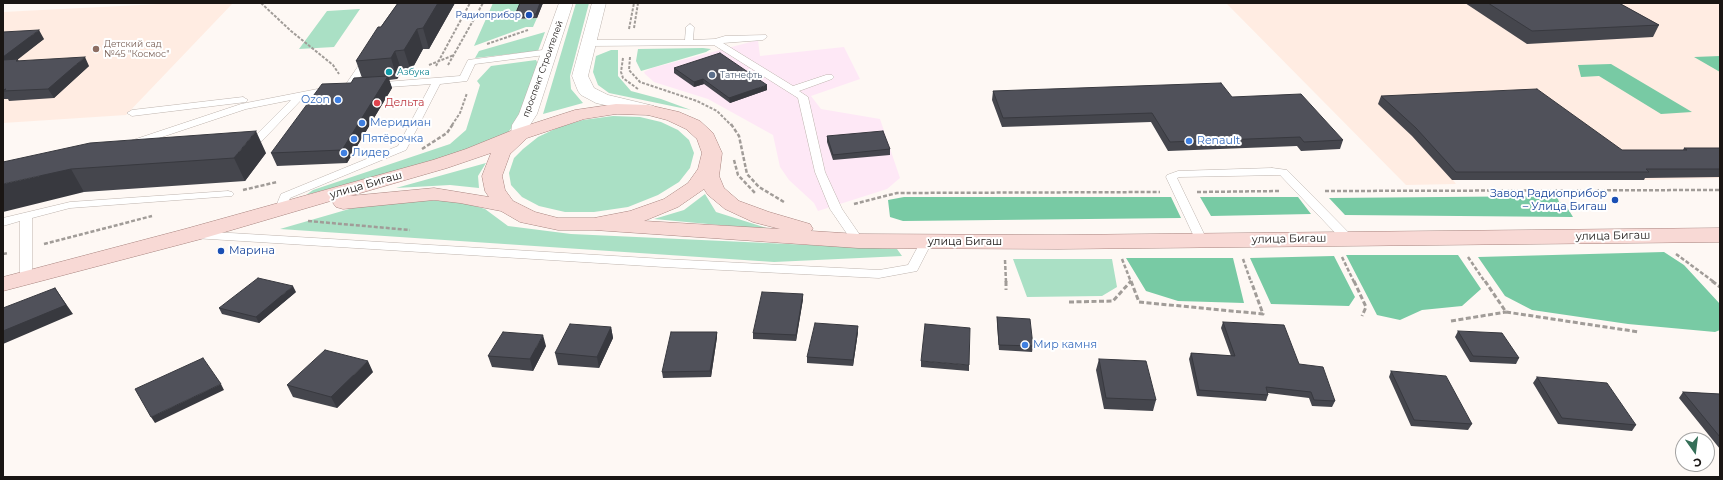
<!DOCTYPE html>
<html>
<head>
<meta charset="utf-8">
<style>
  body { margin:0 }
  #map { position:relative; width:1723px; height:480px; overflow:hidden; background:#fef8f4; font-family:Montserrat,sans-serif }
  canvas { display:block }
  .frame { position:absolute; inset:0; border:4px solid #1a1614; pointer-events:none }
  .north { position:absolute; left:1675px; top:432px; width:40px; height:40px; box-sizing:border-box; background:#fff; border:1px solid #a3a2a1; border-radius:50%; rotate:166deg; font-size:11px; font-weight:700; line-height:16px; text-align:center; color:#1a1614 }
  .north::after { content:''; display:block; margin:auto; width:14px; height:18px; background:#356f58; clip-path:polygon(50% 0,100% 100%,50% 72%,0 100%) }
</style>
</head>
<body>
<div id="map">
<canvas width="1723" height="480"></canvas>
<div class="frame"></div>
<div class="north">С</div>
</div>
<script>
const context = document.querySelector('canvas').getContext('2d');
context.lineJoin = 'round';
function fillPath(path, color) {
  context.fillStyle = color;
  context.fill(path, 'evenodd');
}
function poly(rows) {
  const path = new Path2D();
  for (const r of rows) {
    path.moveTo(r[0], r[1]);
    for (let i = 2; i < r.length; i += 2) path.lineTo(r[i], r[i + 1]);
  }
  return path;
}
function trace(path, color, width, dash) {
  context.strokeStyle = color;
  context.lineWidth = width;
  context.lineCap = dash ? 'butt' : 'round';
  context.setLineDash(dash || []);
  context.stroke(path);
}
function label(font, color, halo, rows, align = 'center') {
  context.font = font + ' Montserrat,sans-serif';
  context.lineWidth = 4;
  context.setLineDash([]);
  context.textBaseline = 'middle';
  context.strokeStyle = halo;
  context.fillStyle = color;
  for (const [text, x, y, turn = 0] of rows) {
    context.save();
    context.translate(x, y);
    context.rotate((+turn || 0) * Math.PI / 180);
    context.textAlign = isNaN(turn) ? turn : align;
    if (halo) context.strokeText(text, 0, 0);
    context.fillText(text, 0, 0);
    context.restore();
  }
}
fillPath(poly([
  [758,40,760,56,844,47,860,79,811,96,821,109,880,119,900,178,887,189,818,211,814,203,789,180,780,167,773,135,708,99,654,82,645,74,644,72,652,68]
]), '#fee8f6');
fillPath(poly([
  [179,3,233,3,126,115,3,123,3,12],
  [1226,3,1720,3,1720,178,1644,180,1453,180,1456,184,1406,185]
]), '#ffece2');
fillPath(poly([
  [493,3,523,3,516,19,537,18,533,27,526,27,474,46],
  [576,3,589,3,570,76,571,89,583,103,543,114],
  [360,9,334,47,299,49,327,11],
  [545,32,538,51,475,58,479,51],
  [703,48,711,49,706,52,641,71,636,61,638,49],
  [611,50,618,50,618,76,631,91,661,99,691,110,609,93,598,85,593,72,596,56],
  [536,60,538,64,527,100,514,125,505,136,469,151,306,195,313,190,450,144,466,130,480,85,477,81,491,66],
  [613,116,640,117,661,122,678,130,689,140,694,153,690,168,679,182,658,195,628,207,594,212,565,212,539,206,522,197,511,185,509,173,514,158,523,149,538,137,559,127,583,120],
  [486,163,478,176,479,188,450,185,396,188],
  [705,194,716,212,773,230,654,219,684,210],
  [415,200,459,201,485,209,508,226,571,234,897,249,902,256,774,262,280,229,370,203],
  [1013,259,1112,259,1117,287,1102,296,1027,297]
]), '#aae0c5');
fillPath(poly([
  [1720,56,1720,72,1694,57],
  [1611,64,1692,112,1661,114,1599,76,1581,77,1578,65],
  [1557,196,1559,202,1565,204,1573,217,1345,215,1329,198],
  [904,197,1171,197,1181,218,903,221,890,217,888,200],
  [1200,197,1298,197,1311,214,1211,216],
  [1664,252,1684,265,1720,304,1720,330,1715,332,1628,324,1532,310,1505,296,1478,257],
  [1346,255,1458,255,1481,289,1462,306,1422,310,1400,320,1377,315],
  [1334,256,1355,297,1349,306,1271,304,1250,258],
  [1126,258,1233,258,1244,303,1178,301,1146,291]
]), '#78caa4');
const service = poly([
  [690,24,694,27,693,40,715,39,725,36,766,35,767,37,763,40,723,43,793,86,826,75,832,75,834,77,832,79,799,91,808,97,825,172,842,209,864,241,862,244,854,244,830,209,815,172,798,98,714,45,589,46,585,43,589,40,685,40,686,27,690,24],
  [550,49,554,52,553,54,475,64,467,81,440,84,406,150,290,198,285,211,281,212,277,211,275,209,281,194,398,146,431,84,375,88,372,87,370,85,372,83,460,76,468,60,550,49],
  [368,55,372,58,354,87,349,90,346,89,344,87,365,56,368,55],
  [333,86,336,87,338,89,336,91,304,97,258,145,246,147,241,144,242,142,251,140,291,100,246,109,135,146,127,146,126,144,127,142,241,104,333,86],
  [243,97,248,100,246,102,132,116,127,113,132,110,243,97],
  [1272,168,1287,170,1351,235,1353,238,1351,241,1343,241,1280,175,1180,177,1177,178,1207,240,1205,243,1197,243,1166,177,1167,175,1178,171,1272,168],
  [228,191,232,192,234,194,232,196,70,208,32,218,32,278,30,281,26,282,22,281,20,278,20,221,3,226,3,218,70,202,228,191],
  [197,231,664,259,879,270,908,265,922,239,926,238,930,239,932,242,917,271,879,278,664,267,193,238,191,235,193,232,197,231]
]);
const tertiary = poly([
  [559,3,573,3,537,114,530,125,529,134,527,138,520,140,513,138,511,134,512,125,519,114,559,3],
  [592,3,606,3,588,76,594,88,608,95,654,106,657,110,654,114,648,115,596,103,581,95,578,91,572,76,592,3]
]);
const primary = poly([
  [616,104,648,105,679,112,700,121,713,133,722,153,719,176,724,188,739,201,769,212,810,224,813,229,811,231,858,234,1058,235,1720,228,1720,242,1058,249,858,248,594,230,558,230,520,222,501,211,460,203,434,200,343,209,336,207,333,203,334,200,201,239,3,291,3,277,185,229,433,160,466,149,513,130,575,110,616,104],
  [616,114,648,115,667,120,686,129,697,139,702,153,698,169,688,183,664,199,630,211,594,218,558,218,535,212,513,201,505,190,502,176,510,154,527,138,584,119,616,114],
  [491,153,482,176,485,191,489,197,434,188,350,196,447,168,491,153],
  [704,189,708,195,725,209,753,222,780,229,644,221,678,207,704,189]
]);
trace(service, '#beb4ae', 1);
trace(tertiary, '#beb4ae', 1);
trace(primary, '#a8847f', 1);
trace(poly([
  [261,3,291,31,333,65,339,74],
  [634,28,638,3],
  [629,29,634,3],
  [487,44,528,30],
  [630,57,629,70,640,82,697,101,717,111,731,125],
  [623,58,621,72,623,78,638,89],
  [429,65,454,55],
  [448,65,483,3],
  [436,66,470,3],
  [452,125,460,113,467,93]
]), '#a19c98', 2, [3, 1.5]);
trace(poly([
  [731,124,739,136,747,174,759,187,784,202],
  [422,149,447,133,453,124],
  [734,160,738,175,756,194],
  [243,190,277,182],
  [1325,191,1720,190],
  [1197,192,1280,191],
  [854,204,897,193,1160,192],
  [308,221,410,230],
  [44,244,152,216],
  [3,254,8,253],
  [1676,254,1714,282],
  [1342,257,1354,282],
  [1468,257,1485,282],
  [1122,259,1131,282],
  [1243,259,1251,282],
  [1005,260,1006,282],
  [1130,282,1131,281]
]), '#a19c98', 2.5, [4, 2]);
trace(poly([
  [1006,281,1006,290],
  [1131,281,1139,302,1263,314,1251,281],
  [1354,281,1366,307,1362,316],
  [1485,281,1506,312,1639,332],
  [1712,281,1720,287],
  [1069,302,1113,301,1131,281],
  [1451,321,1506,312]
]), '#a19c98', 3, [5, 2.5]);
fillPath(service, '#fff');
fillPath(tertiary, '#fff');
fillPath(primary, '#f8d9d5');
fillPath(poly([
  [398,3,455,3,429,49,423,49,411,71,402,72,397,79,389,80,392,88,347,163,277,166,271,153,351,83,362,78,356,61],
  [520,3,543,3,537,18,516,19,515,15],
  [1465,3,1619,3,1659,25,1653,37,1527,44],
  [3,32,44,39,17,59,19,61,89,66,54,98,9,101,8,99,3,99],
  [674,68,767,90,730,103,704,84,694,87,674,73],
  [993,91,1232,97,1343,140,1340,149,1301,151,1297,146,1168,151,1151,122,1002,127,992,100],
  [1381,96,1622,150,1683,150,1684,148,1720,148,1720,177,1645,178,1644,180,1452,180,1412,136,1378,104],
  [827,136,890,149,890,155,833,160,827,142],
  [266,153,245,181,84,192,3,162],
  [296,292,259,323,222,314,219,308],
  [803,299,796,341,753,339,753,333],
  [997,317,1033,346,1032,352,999,350,997,323],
  [1223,322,1299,364,1335,401,1332,407,1312,406,1309,398,1268,393,1268,395,1266,401,1197,396,1189,359,1191,353,1231,356,1221,328],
  [611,327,613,338,599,368,558,365,555,353],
  [1458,331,1519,358,1516,364,1470,362,1455,337],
  [717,332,717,337,711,377,663,378,662,372],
  [858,332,853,366,807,363,807,357],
  [546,346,533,371,492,367,488,356],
  [1099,359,1156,400,1153,411,1104,409,1096,370],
  [921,361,969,365,969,371,921,367],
  [1391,371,1472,424,1468,430,1411,426,1389,377],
  [373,372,337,408,293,397,287,385],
  [1537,377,1636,425,1632,431,1558,424,1533,383],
  [1683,392,1720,394,1720,449,1679,398]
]), '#45464d');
fillPath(poly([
  [438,3,455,3,429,49,423,28],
  [540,3,543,3,537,18,536,14],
  [417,29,423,49,411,71,404,50],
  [39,30,44,39,7,68,3,61,3,57],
  [395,51,402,72,397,79,391,58],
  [85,57,89,66,54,98,48,89],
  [388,76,392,88,347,163,342,150],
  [703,79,704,84,694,87,694,82],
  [767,85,767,90,730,103,729,98],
  [256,131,266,153,245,181,234,158],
  [71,169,84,192,3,212,3,184],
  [293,286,296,292,259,323,256,317],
  [55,288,73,314,3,344,3,331],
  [803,294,803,299,796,341,796,335],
  [858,326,858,332,853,366,853,360],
  [611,327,613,338,599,368,597,357],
  [717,332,717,337,711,377,710,371],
  [543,335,546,346,533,371,530,359],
  [368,361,373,372,337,408,331,397],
  [221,384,224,390,155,423,151,417]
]), '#38393f');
const building = poly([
  [398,3,438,3,423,28,417,29,404,50,395,51,391,58,356,61,378,27,381,27,398,3],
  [520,3,540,3,536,14,515,15,520,3],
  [1488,3,1619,3,1659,25,1532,31,1488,3],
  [39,30,3,57,3,32,39,30],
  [720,53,767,85,729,98,703,79,694,82,674,68,720,53],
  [85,57,48,89,3,91,6,89,3,90,3,60,18,59,16,61,85,57],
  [388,76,342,150,271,153,322,84,351,83,354,78,388,76],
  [1221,83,1232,97,1301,94,1343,140,1304,142,1300,137,1170,142,1152,113,1003,118,993,91,1221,83],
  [1537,89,1622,150,1687,150,1684,148,1720,148,1720,169,1646,169,1649,172,1456,172,1416,128,1381,96,1537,89],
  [256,131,234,158,71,169,3,184,3,162,90,143,256,131],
  [883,131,890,149,833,155,827,136,883,131],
  [258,278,293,286,256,317,219,308,258,278],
  [55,288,66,305,3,331,3,308,55,288],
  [762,292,803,294,796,335,753,333,762,292],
  [997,317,1030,319,1033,346,999,345,997,317],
  [1223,322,1284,325,1299,364,1323,367,1335,401,1314,400,1311,392,1266,387,1268,395,1199,390,1191,353,1235,356,1223,322],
  [815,323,858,326,853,360,807,357,815,323],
  [570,324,611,327,597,357,555,353,570,324],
  [925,324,970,328,969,365,921,361,925,324],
  [1458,331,1502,333,1519,358,1473,356,1458,331],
  [503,332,543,335,530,359,488,356,503,332],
  [671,332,717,332,710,371,662,372,671,332],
  [325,350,368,361,331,397,287,385,325,350],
  [203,358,221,384,151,417,135,389,203,358],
  [1099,359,1146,361,1156,400,1106,398,1099,359],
  [1391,371,1446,376,1472,424,1414,420,1391,371],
  [1537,377,1607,383,1636,425,1562,418,1537,377],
  [1683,392,1720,394,1720,437,1683,392]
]);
fillPath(building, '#50515a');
trace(building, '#38393f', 1);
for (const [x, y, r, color] of [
  [529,15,4,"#1a4fb4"],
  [96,49,4,"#8d6e63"],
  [389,72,4,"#0f9aa8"],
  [712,75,4,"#5c6f8a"],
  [338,100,4,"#3f7fe0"],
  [377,103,4,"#e0444e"],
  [362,123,4,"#3f7fe0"],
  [354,139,4,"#3f7fe0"],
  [1189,141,4,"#3f7fe0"],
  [344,153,4,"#3f7fe0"],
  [1615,200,4,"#1a4fb4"],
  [221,251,4,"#1a4fb4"],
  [1025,345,4,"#3f7fe0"]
]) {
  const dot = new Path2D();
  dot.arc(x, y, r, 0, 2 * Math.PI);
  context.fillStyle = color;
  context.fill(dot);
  trace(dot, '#fff', 1.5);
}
label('9px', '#164399', '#fff', [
  ["Радиоприбор",521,15]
], 'right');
label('9px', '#785e54', '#fff', [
  ["Детский сад",104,44],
  ["№45 \"Космос\"",104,54]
], 'left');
label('9px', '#1a1614', '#fff', [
  ["проспект Строителей",543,69,-70]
]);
label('9px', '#0d838f', '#fff', [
  ["Азбука",397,72]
], 'left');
label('9px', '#4e5e75', '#fff', [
  ["Татнефть",720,75]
], 'left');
label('11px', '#366cbe', '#fff', [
  ["Ozon",330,100,"right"],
  ["Меридиан",370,123],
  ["Пятёрочка",362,139],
  ["Renault",1197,141],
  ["Лидер",352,153],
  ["Мир камня",1033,345]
], 'left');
label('11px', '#be3a42', '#fff', [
  ["Дельта",385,103]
], 'left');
label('11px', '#1a1614', '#fff', [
  ["улица Бигаш",366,185,-16],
  ["улица Бигаш",1613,236,-1],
  ["улица Бигаш",1289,239,-1],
  ["улица Бигаш",965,242]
]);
label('11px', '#164399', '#fff', [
  ["Завод Радиоприбор",1607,194],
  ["– Улица Бигаш",1607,207],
  ["Марина",229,251,"left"]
], 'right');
</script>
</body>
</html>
